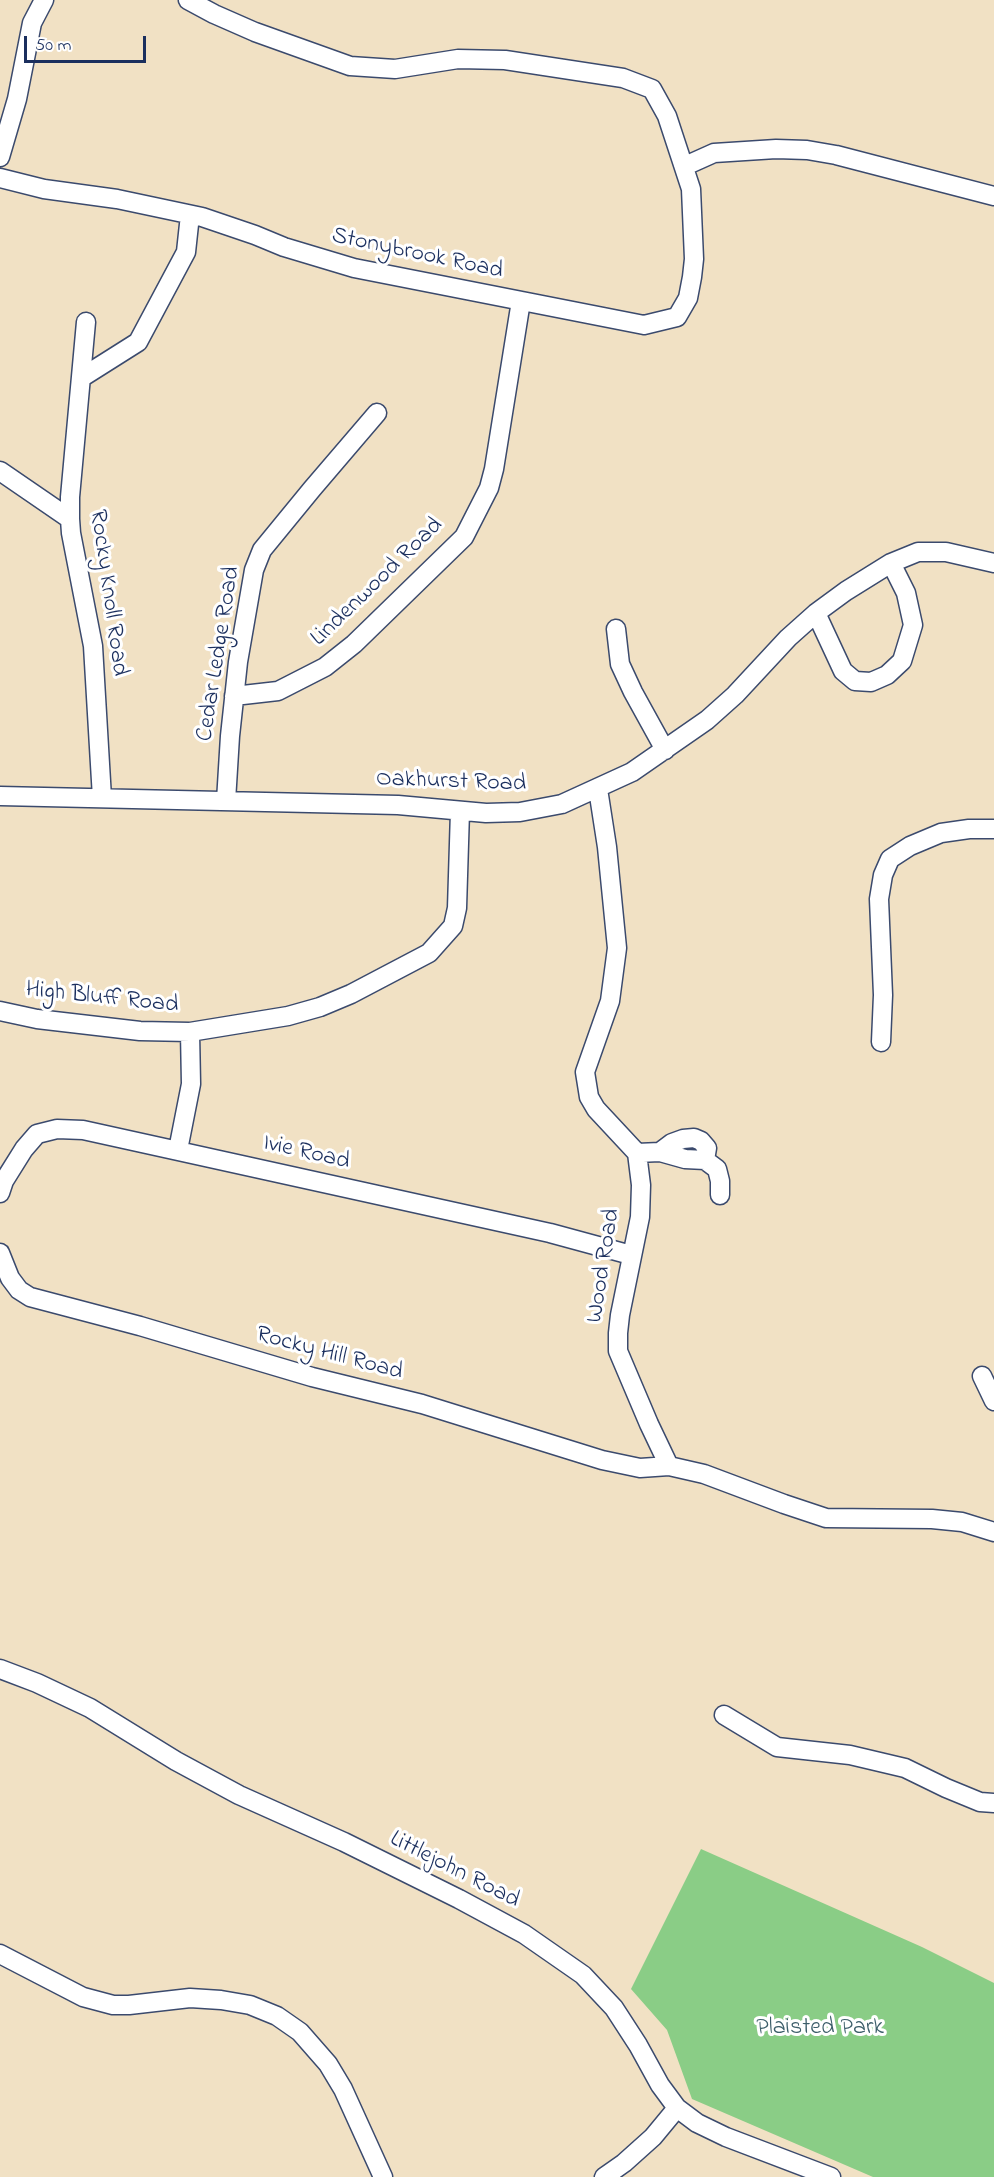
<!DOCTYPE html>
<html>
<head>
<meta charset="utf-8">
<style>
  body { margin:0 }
  #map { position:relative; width:994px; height:2177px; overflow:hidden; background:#f1e1c4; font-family:"Indie Flower",sans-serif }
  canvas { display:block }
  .scale { position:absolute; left:24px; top:36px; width:122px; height:27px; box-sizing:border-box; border:3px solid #1b2f5e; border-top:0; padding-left:8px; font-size:18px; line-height:21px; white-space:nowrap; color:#1b2f5e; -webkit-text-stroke:4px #fff; paint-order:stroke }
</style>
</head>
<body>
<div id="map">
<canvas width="994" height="2177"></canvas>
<div class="scale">50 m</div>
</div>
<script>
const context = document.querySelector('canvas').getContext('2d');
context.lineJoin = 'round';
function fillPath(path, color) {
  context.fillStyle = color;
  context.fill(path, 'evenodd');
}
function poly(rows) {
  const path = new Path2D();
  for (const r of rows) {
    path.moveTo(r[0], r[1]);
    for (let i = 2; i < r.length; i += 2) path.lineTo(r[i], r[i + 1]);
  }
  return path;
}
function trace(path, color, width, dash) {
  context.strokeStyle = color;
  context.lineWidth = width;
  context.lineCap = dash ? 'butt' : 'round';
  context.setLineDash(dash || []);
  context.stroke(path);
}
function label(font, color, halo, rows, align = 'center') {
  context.font = font + ' "Indie Flower",sans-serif';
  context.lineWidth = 6;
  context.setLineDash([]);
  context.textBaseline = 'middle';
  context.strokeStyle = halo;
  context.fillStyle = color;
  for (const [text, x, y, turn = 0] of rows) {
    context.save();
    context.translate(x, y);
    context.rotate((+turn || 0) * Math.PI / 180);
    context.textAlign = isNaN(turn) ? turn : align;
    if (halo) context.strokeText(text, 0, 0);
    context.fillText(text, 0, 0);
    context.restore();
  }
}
fillPath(poly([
  [701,1849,922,1947,994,1983,994,2177,873,2177,692,2099,667,2030,631,1989]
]), '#8acd86');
const minor = poly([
  [0,157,17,99,32,23,44,0],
  [685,166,714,153,776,149,807,150,836,155,994,196],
  [0,178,44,189,117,199,202,217,255,235,284,247,354,268,644,325,677,317,688,298,692,277,694,259,691,189,667,116,652,89,623,78,505,60,458,59,395,69,350,66,255,32,214,14,188,0],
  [86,322,70,497,70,519,71,533,93,646,102,798],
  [81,378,138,342,186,252,190,215],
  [0,471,70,519],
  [816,613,843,671,855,681,871,682,887,675,902,661,913,625,906,593,891,563],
  [616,629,620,664,633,692,665,750],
  [234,696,278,691,325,667,354,644,464,537,489,488,494,469,521,301],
  [598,789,607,847,617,948,610,1001,585,1072,589,1097,596,1109,637,1153,641,1185,640,1217,620,1315,618,1333,618,1351,649,1424,669,1466,704,1474,784,1504,826,1518,932,1519,962,1522,994,1532],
  [0,796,398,805,486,813,520,812,562,804,632,772,707,720,735,695,788,638,816,613,846,591,891,563,918,552,946,552,994,563],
  [226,801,230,736,238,662,254,570,262,550,312,489,377,413],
  [0,1011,37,1019,140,1031,190,1032,288,1016,320,1007,351,994,429,953,453,926,457,908,460,811],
  [881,1042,883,995,879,899,883,875,890,859,910,846,941,833,969,829,994,829],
  [178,1150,191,1084,190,1032],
  [637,1153,660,1152,672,1143,683,1139,694,1138,701,1141,707,1148,705,1160,685,1159,660,1152],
  [705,1160,717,1169,720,1181,720,1195],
  [0,1193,4,1181,24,1149,37,1134,57,1129,83,1130,550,1233,631,1255],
  [0,1253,10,1278,19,1290,30,1297,140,1326,312,1377,422,1404,602,1460,640,1468,669,1466],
  [982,1376,994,1401],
  [0,1669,37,1683,90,1708,176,1761,239,1795,344,1842,459,1899,524,1934,583,1975,614,2008,638,2045,660,2085,677,2108,697,2123,726,2137,831,2177],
  [724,1715,777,1747,850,1755,905,1768,946,1788,980,1802,994,1803],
  [0,1954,83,1997,113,2005,129,2005,190,1998,221,2000,250,2005,277,2016,300,2032,328,2064,343,2089,383,2177],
  [604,2177,624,2163,653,2137,677,2108]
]);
trace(minor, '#3b4a6d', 21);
trace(minor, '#fff', 18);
label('24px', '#1b2f5e', '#fff', [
  ["Stonybrook Road",417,255,12],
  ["Lindenwood Road",378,583,-44],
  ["Rocky Knoll Road",107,593,82],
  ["Cedar Ledge Road",220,654,-81],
  ["Oakhurst Road",451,783,2],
  ["High Bluff Road",102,999,6],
  ["Ivie Road",306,1154,13],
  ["Wood Road",605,1266,-81],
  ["Rocky Hill Road",329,1355,15],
  ["Littlejohn Road",454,1871,27]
]);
label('24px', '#3c5e6a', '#fff', [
  ["Plaisted Park",820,2029]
]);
</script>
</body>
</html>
